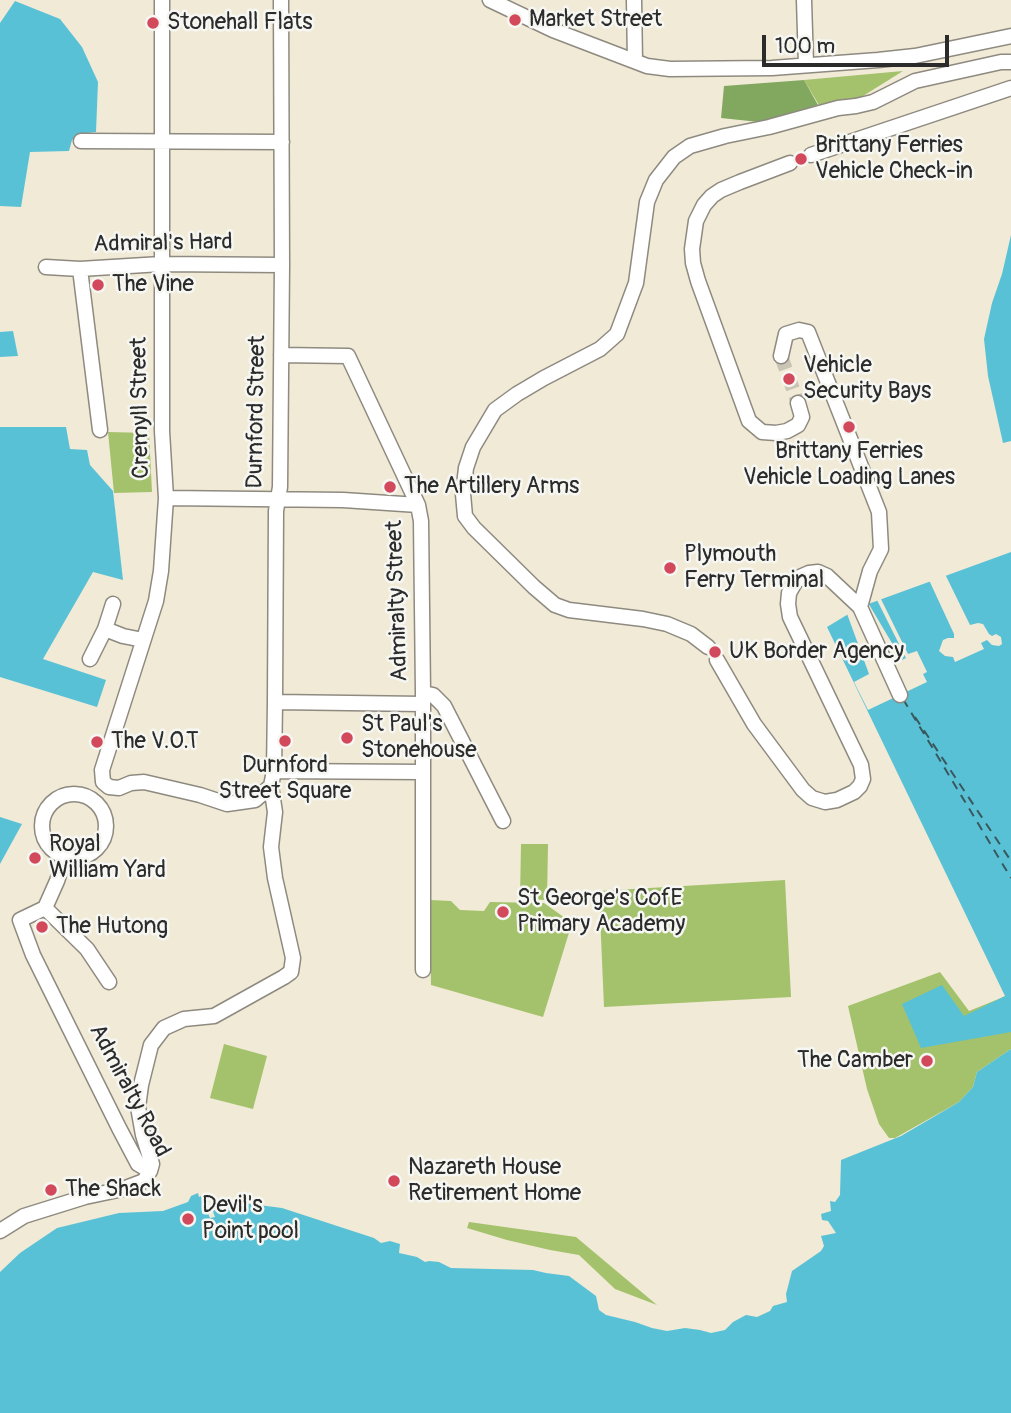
<!DOCTYPE html>
<html>
<head>
<meta charset="utf-8">
<style>
  body { margin:0 }
  #map { position:relative; width:1011px; height:1413px; overflow:hidden; background:#f1ead6; font-family:Pangolin,sans-serif }
  canvas { display:block }
  .scale { position:absolute; left:762px; top:35px; width:187px; height:32px; box-sizing:border-box; border:4px solid #2b2b2b; border-top:0; padding-left:9px; font-size:21px; line-height:24px; white-space:nowrap; color:#2b2b2b; -webkit-text-stroke:5px #f6f6f2; paint-order:stroke }
</style>
</head>
<body>
<div id="map">
<canvas width="1011" height="1413"></canvas>
<div class="scale">100 m</div>
</div>
<script>
const context = document.querySelector('canvas').getContext('2d');
context.lineJoin = 'round';
function fillPath(path, color) {
  context.fillStyle = color;
  context.fill(path, 'evenodd');
}
function poly(rows) {
  const path = new Path2D();
  for (const r of rows) {
    if (r.length === 3) {
      path.moveTo(r[0] + r[2], r[1]);
      path.arc(r[0], r[1], r[2], 0, 2 * Math.PI);
      continue;
    }
    path.moveTo(r[0], r[1]);
    for (let i = 2; i < r.length; i += 2) path.lineTo(r[i], r[i + 1]);
  }
  return path;
}
function trace(path, color, width, dash) {
  context.strokeStyle = color;
  context.lineWidth = width;
  context.lineCap = dash ? 'butt' : 'round';
  context.setLineDash(dash || []);
  context.stroke(path);
}
function label(font, color, halo, rows, align = 'center') {
  context.font = font + ' Pangolin,sans-serif';
  context.lineWidth = 5;
  context.setLineDash([]);
  context.textBaseline = 'middle';
  context.strokeStyle = halo;
  context.fillStyle = color;
  for (const [text, x, y, turn = 0] of rows) {
    context.save();
    context.translate(x, y);
    context.rotate((+turn || 0) * Math.PI / 180);
    context.textAlign = isNaN(turn) ? turn : align;
    if (halo) context.strokeText(text, 0, 0);
    context.fillText(text, 0, 0);
    context.restore();
  }
}
fillPath(poly([
  [903,71,855,101,819,105,804,80],
  [108,432,149,433,152,492,114,493],
  [521,844,548,844,547,900,520,899],
  [785,880,791,997,604,1007,599,891],
  [430,900,451,901,460,910,484,911,490,902,544,903,572,923,543,1017,431,985],
  [940,972,969,1011,1006,996,1011,1005,1011,1049,977,1072,973,1087,959,1102,895,1138,889,1138,879,1124,867,1089,848,1006],
  [224,1044,267,1056,253,1109,210,1098],
  [469,1222,576,1237,657,1305,615,1289,579,1255,550,1250,507,1240,467,1228]
]), '#a3c26b');
fillPath(poly([
  [804,80,818,105,759,122,721,118,724,86]
]), '#82a85f');
fillPath(poly([
  [15,1,60,19,82,47,98,82,96,132,79,134,72,140,69,151,30,152,21,207,0,206,0,23],
  [1011,235,1011,441,1003,443,988,376,984,339,992,303,1002,274],
  [13,331,18,356,0,357,0,332],
  [0,427,66,427,70,449,87,450,90,465,113,491,123,580,93,572,43,659,106,680,97,707,0,677],
  [1011,552,1011,1032,921,1048,902,1004,942,985,964,1016,1005,996,827,627,860,607],
  [0,817,22,824,0,864],
  [1011,1049,1011,1413,0,1413,0,1272,20,1253,57,1228,119,1213,163,1211,188,1202,191,1196,198,1193,199,1197,201,1196,210,1218,215,1217,211,1206,243,1203,282,1208,374,1238,381,1243,390,1241,400,1244,399,1253,417,1257,425,1262,429,1261,439,1262,451,1268,533,1270,546,1273,569,1276,596,1296,599,1310,606,1315,635,1322,652,1328,667,1331,685,1328,700,1330,711,1333,725,1330,733,1322,746,1315,757,1317,770,1311,773,1306,787,1302,786,1294,792,1271,821,1251,824,1246,821,1236,836,1233,828,1221,822,1220,821,1214,831,1211,830,1201,835,1202,840,1195,841,1160,901,1136,959,1102,973,1087,977,1072]
]), '#59c1d6');
fillPath(poly([
  [945,574,970,625,978,623,983,624,989,634,992,636,996,634,1001,637,1002,644,999,646,992,645,987,640,981,643,984,649,955,662,953,657,945,656,939,651,943,640,948,638,954,638,954,634,929,580],
  [880,597,908,654,917,651,927,672,923,674,927,682,868,710,854,682,869,674,846,611,867,601,902,660,906,658,876,598]
]), '#f1ead6');
trace(poly([
  [903,699,1011,878],
  [915,717,1011,861]
]), '#39585e', 2, [9, 7]);
trace(poly([
  [781,356,798,403]
]), '#c9c4b4', 14, [14, 7]);
const minor = poly([
  [490,0,553,30,647,66,670,69,772,68,878,60,915,56,1011,36],
  [634,0,635,61],
  [804,0,806,65],
  [81,141,282,142],
  [811,155,1011,88],
  [790,163,740,182,721,190,712,196,704,205,696,221,692,249,693,263,698,281,749,421,762,432,776,433,787,431,798,425,802,417,798,403],
  [46,267,80,269,161,264,282,265],
  [80,269,100,430],
  [281,355,348,356,418,505,421,521,423,693,423,970],
  [781,356,786,334,799,330,808,332,879,512,881,549,870,571,860,607],
  [166,498,343,500,418,505],
  [113,604,105,629,123,636,143,640],
  [708,647,691,634,667,624,643,619,569,610,555,605,534,587,474,528,465,516,463,494,466,468,473,447,495,410,517,394,544,378,600,349,617,334,636,283,647,202,656,180,674,157,690,146,725,136,769,127,838,108,856,106,873,102,915,81,1001,62,1011,62],
  [90,659,105,629],
  [717,660,754,724,803,790,812,798,825,802,837,800,854,792,860,786,863,779,861,765,790,617,788,604,789,593,794,584,800,577,809,573,818,572,827,576,860,607,900,695],
  [423,693,433,695,444,706,503,821],
  [275,702,423,704],
  [274,771,423,772],
  [103,782,102,770,156,601,161,571,166,498,162,431,162,0],
  [103,782,109,787,119,788,131,783,144,782,200,795,227,804,255,800,271,786],
  [74,826,32],
  [65,857,57,881,45,908,20,920,33,955,119,1128,138,1164,150,1171],
  [45,908,87,949,109,982],
  [0,1231,24,1216,85,1197,123,1189,144,1181,150,1171,152,1164,143,1135,138,1107,141,1085,151,1045,164,1028,184,1019,214,1016,284,977,291,972,293,958,275,878,271,847,275,812,271,786,274,771,275,702,276,511,280,487,282,265,281,0]
]);
trace(minor, '#8e8a80', 17);
trace(minor, '#fff', 14);
for (const [x, y, r, color] of [
  [515,20,7,"#d1495b"],
  [153,23,7,"#d1495b"],
  [801,159,7,"#d1495b"],
  [98,285,7,"#d1495b"],
  [789,379,7,"#d1495b"],
  [849,427,7,"#d1495b"],
  [390,487,7,"#d1495b"],
  [670,568,7,"#d1495b"],
  [715,652,7,"#d1495b"],
  [347,738,7,"#d1495b"],
  [285,741,7,"#d1495b"],
  [97,742,7,"#d1495b"],
  [35,858,7,"#d1495b"],
  [503,912,7,"#d1495b"],
  [42,927,7,"#d1495b"],
  [927,1061,7,"#d1495b"],
  [394,1181,7,"#d1495b"],
  [51,1190,7,"#d1495b"],
  [188,1219,7,"#d1495b"]
]) {
  const dot = new Path2D();
  dot.arc(x, y, r, 0, 2 * Math.PI);
  context.fillStyle = color;
  context.fill(dot);
  trace(dot, '#f6f6f2', 2.5);
}
label('23px', '#2b2b2b', '#f6f6f2', [
  ["Market Street",529,20],
  ["Stonehall Flats",167,23],
  ["Brittany Ferries",815,146],
  ["Vehicle Check-in",815,172],
  ["The Vine",112,285],
  ["Vehicle",803,366],
  ["Security Bays",803,392],
  ["Brittany Ferries",849,452,"center"],
  ["Vehicle Loading Lanes",849,478,"center"],
  ["The Artillery Arms",404,487],
  ["Plymouth",684,555],
  ["Ferry Terminal",684,581],
  ["UK Border Agency",729,652],
  ["St Paul's",361,725],
  ["Stonehouse",361,751],
  ["The V.O.T",111,742],
  ["Durnford",285,766,"center"],
  ["Street Square",285,792,"center"],
  ["Royal",49,845],
  ["William Yard",49,871],
  ["St George's CofE",517,899],
  ["Primary Academy",517,925],
  ["The Hutong",56,927],
  ["The Camber",913,1061,"right"],
  ["Nazareth House",408,1168],
  ["Retirement Home",408,1194],
  ["The Shack",65,1190],
  ["Devil's",202,1206],
  ["Point pool",202,1232]
], 'left');
label('23px', '#2b2b2b', '#f6f6f2', [
  ["Admiral's Hard",163,244,-1],
  ["Cremyll Street",141,408,-91],
  ["Durnford Street",257,412,-89],
  ["Admiralty Street",398,601,-92],
  ["Admiralty Road",129,1091,62]
]);
</script>
</body>
</html>
